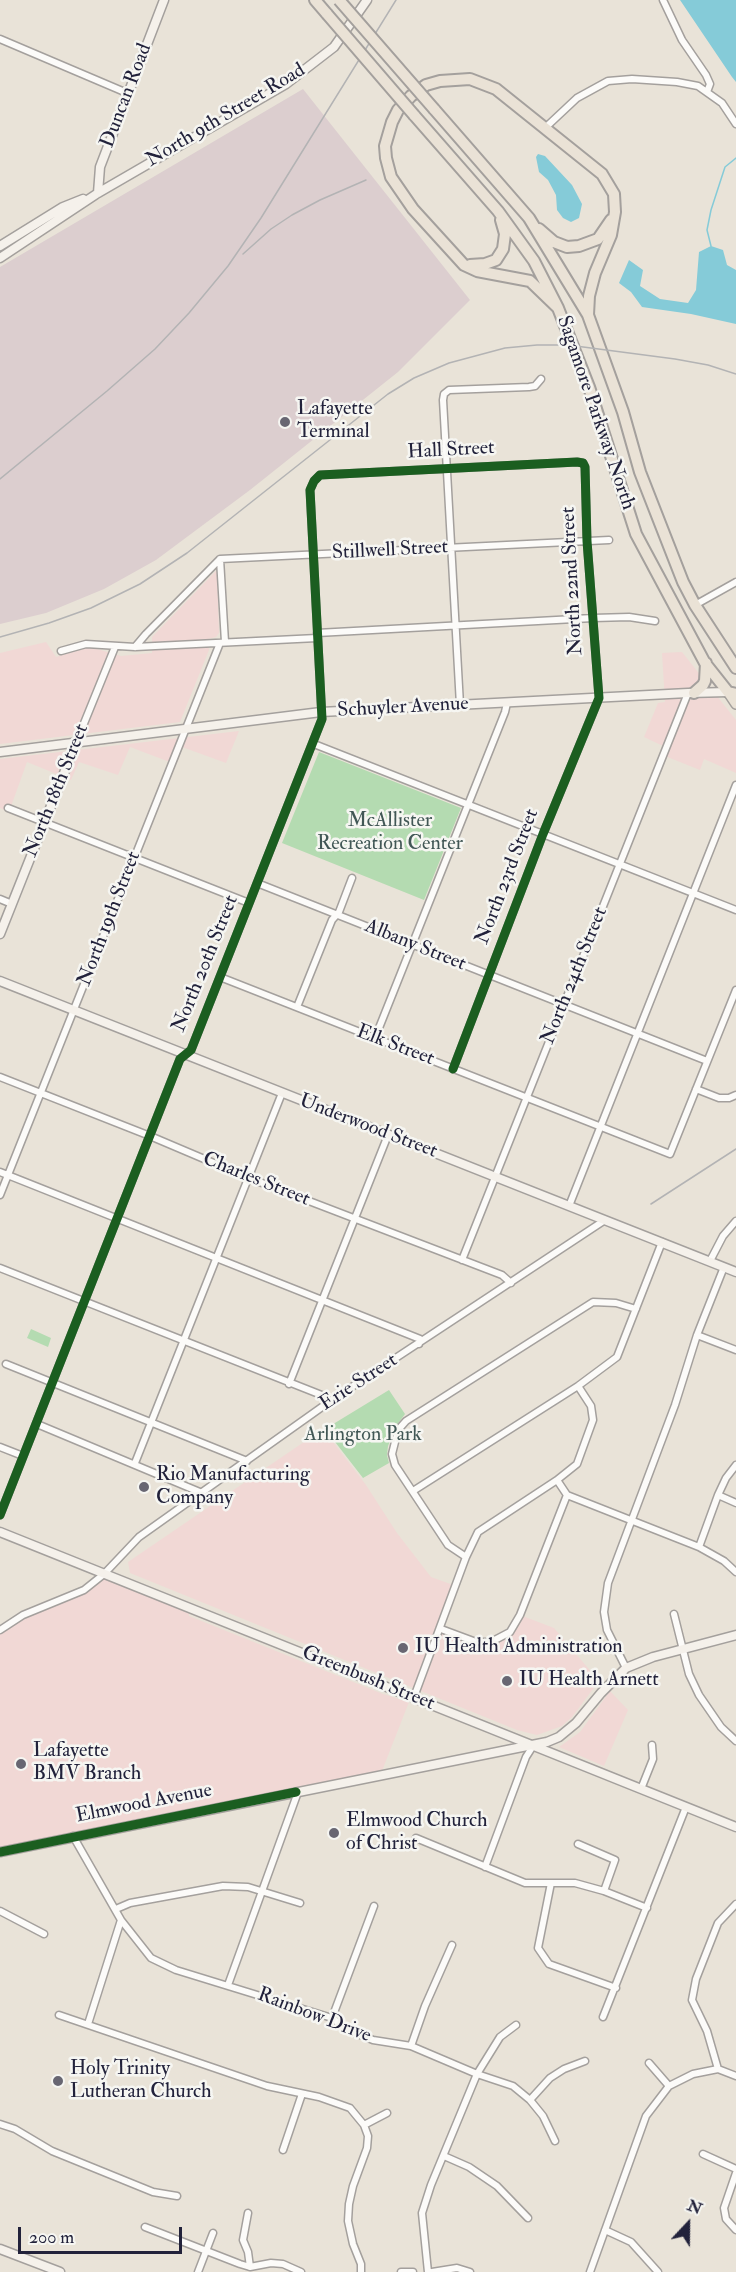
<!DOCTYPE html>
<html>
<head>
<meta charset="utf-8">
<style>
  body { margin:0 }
  #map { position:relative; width:736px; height:2272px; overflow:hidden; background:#e9e3d8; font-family:"IM FELL Double Pica",serif }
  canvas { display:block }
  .north { position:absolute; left:658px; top:2194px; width:60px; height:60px; -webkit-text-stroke:4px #f6f6f2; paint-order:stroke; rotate:22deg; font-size:16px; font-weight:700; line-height:24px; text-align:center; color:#22223b }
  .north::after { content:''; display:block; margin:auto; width:21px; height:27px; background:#22223b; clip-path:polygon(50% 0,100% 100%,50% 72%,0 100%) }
  .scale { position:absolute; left:18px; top:2227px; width:164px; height:27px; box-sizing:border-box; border:3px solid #22223b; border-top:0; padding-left:8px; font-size:18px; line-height:21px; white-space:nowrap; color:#22223b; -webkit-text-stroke:4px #f6f6f2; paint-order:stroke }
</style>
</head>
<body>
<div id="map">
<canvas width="736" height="2272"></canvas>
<div class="north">N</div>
<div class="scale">200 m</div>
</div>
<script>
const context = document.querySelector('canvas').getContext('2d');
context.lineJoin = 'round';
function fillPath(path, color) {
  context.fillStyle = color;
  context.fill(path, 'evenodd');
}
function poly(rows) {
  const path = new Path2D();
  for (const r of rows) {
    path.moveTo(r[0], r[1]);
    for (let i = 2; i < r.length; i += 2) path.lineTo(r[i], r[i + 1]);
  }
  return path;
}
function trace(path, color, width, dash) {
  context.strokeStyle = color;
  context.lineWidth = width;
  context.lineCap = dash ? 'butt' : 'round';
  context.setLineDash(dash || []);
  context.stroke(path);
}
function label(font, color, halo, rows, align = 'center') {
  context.font = font + ' "IM FELL Double Pica",serif';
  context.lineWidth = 5;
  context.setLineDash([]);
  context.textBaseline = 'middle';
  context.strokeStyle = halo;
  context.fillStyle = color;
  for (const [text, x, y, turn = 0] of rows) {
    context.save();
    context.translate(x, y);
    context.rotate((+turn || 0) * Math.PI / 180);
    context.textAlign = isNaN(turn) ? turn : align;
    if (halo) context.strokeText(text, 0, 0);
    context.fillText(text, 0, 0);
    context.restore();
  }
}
fillPath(poly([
  [217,570,219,633,216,637,208,639,209,650,180,722,0,744,0,653,46,642,56,657,90,647,121,656,152,653,152,637],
  [682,652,736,720,736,773,704,759,700,770,660,754,663,746,644,737,658,703,665,702,662,653],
  [239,731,226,763,182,747,175,764,130,747,118,775,79,762,71,780,27,762,9,812,0,808,0,759],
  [323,1429,366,1485,397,1533,431,1577,456,1586,441,1629,476,1642,504,1637,520,1615,554,1628,599,1681,572,1717,562,1726,537,1735,517,1730,130,1573,128,1562],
  [104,1574,188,1608,189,1616,383,1694,409,1702,380,1776,0,1852,0,1630,23,1615,84,1590],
  [610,1691,628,1710,604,1766,559,1747,580,1732]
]), '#f1d8d5');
fillPath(poly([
  [303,89,470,300,398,372,250,490,156,560,104,589,46,613,0,624,0,267]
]), '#dccecf');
fillPath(poly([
  [319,752,461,808,424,900,282,843],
  [31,1329,51,1338,48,1347,27,1338],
  [389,1390,405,1414,397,1425,388,1446,387,1455,389,1463,363,1478,325,1429]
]), '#b4dbb1');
fillPath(poly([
  [680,0,736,0,736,82,732,77],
  [538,154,545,156,572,185,582,204,579,218,571,222,563,218,557,210,556,195,548,180,539,172,536,157],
  [711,246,723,250,727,265,736,270,736,324,691,314,642,307,631,292,619,283,629,260,643,270,640,286,660,299,688,303,696,290,699,252]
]), '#85cbd8');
trace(poly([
  [711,246,707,230,711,210,725,167,736,158]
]), '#85cbd8', 1.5);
const street = poly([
  [663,0,682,40,706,75,710,84,707,92],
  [0,39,127,93],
  [545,128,577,98,608,81,632,79,677,82,698,86,722,103,736,124],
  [220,559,225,642],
  [695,605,736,582],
  [317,633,593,618,629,617,655,621],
  [135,647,146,634,220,559,609,540],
  [61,651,86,644,135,647,317,638],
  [460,705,443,400,444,394,449,390,529,387,535,386,541,379],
  [76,743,115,647],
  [314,744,736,910],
  [8,808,249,903],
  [257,883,707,1061],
  [0,899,12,904],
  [220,977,670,1154,736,990],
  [297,1007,332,920,339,912,352,878],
  [375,1038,505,712,507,703],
  [0,1077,150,1136,249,1178,502,1275,511,1283],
  [696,1089,719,1098,729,1098,736,1095],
  [0,1172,420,1339,419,1344],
  [0,1195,220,643],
  [569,1206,736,785],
  [462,1260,688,693],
  [710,1261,723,1236,736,1221],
  [0,1268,324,1396,329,1402],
  [697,1335,736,1350],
  [6,1364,247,1461],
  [289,1384,388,1135],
  [37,1424,202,1493],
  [0,1447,23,1456],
  [135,1463,282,1093],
  [413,1491,578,1386,617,1357,662,1242],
  [567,1495,699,1547,724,1561,736,1572],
  [718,1495,736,1503],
  [0,1515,180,1059,191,1050,322,719,310,490,314,481,320,475,577,462,583,463,585,467,587,541,599,698,543,834,453,1069],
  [699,1547,718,1495,726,1478,736,1465],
  [466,1557,448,1545,395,1465,392,1454,398,1430,406,1421,593,1302,616,1303,636,1309],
  [674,1614,689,1674,699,1695,721,1727,736,1741],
  [441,1629,476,1642,491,1642,510,1632,520,1615,567,1495,557,1480],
  [0,1630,23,1615,84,1590,104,1574,139,1537,329,1402,605,1220],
  [626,1668,607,1630,604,1612,608,1583,675,1405,697,1335,724,1267],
  [414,1697,466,1557,478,1532,557,1480,577,1464,593,1420,591,1406,578,1386],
  [641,1789,653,1759,652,1745],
  [73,1836,121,1920,151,1958,176,1970,332,2018,348,2030,373,2040,411,2046,477,2074,513,2086,530,2100,543,2116,555,2141],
  [416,1838,525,1883,575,1883,604,1891,647,1908],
  [578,1844,615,1860,604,1891],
  [485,1867,526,1757,533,1746],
  [551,1883,538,1948,549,1964,616,1988],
  [116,1909,130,1903,223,1886,248,1887,300,1903],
  [0,1911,44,1934],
  [228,1985,298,1792],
  [59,2015,267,2086,319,2097,350,2108,364,2125,368,2136,367,2148,353,2186,349,2204,348,2221,353,2244,361,2264,361,2272],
  [603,2017,686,1807],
  [332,2018,374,1906],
  [88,2024,121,1920],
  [411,2046,425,2006,452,1945],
  [649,2063,669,2086],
  [718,2069,707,2031,692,2000,696,1979,718,1923,736,1904],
  [530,2100,550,2078,564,2069,585,2061],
  [0,2124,15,2129,52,2151,153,2192,177,2196],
  [364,2125,387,2113],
  [283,2150,302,2094],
  [703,2154,736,2169],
  [444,2156,469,2167,497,2186,528,2218],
  [736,2173,724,2208,726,2219,736,2230],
  [248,2213,243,2240,248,2252,250,2267],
  [145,2227,240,2264,250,2267,271,2263,283,2264,301,2272],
  [605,2230,631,2242,658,2272],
  [198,2272,213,2233],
  [401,2272,413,2272],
  [428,2272,422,2213,431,2185,477,2074,500,2037,516,2025],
  [432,2272,457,2268,470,2272],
  [590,2272,646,2116,669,2086,693,2074,718,2069,736,2076]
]);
const secondary = poly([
  [98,193,100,167,164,0],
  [0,246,63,207,83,199],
  [0,258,98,193,286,84,334,47,367,0],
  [0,752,321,712,688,693,728,692],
  [0,934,76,743],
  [0,981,736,1272],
  [0,1532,736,1827],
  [0,1852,547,1742,559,1737,576,1723,601,1693,626,1668,653,1657,736,1635],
  [0,2249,60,2272]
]);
const primary = poly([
  [728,692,736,704]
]);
const highway = poly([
  [315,0,327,14],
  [434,109,529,218,588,315,623,412,640,472,683,582,695,605,736,668],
  [414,115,498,211,534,261,558,308,589,387,636,534,705,663,728,692,736,694],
  [539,229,554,242,567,247,579,246,598,239,611,220],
  [470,265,485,264,496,260,503,249,505,234,501,220],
  [558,308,530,281,477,271,464,265,413,209,391,177,386,158,385,146,392,122,398,110,411,96,426,85,440,81,470,79,496,89,602,174,614,194,615,212,611,235,595,273,589,296,588,315],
  [694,693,703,685,705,681,706,663]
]);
trace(street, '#a4a09d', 9);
trace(secondary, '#a4a09d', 11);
trace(primary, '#a4a09d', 12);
trace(highway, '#a4a09d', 14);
trace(street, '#fcfbf9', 6);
trace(secondary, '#f5f1eb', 8);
trace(primary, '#eae2d6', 9);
trace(highway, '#eae2d6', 10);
trace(poly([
  [243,254,271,229,292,215,320,200,366,180],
  [0,479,107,391,155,349,189,313,228,266,261,218,396,0],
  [0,637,49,623,91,608,140,584,187,553,388,394,414,378,449,363,505,348,537,345,568,345,675,359,708,365,736,374],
  [651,1204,736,1149]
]), '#b3b3b4', 1.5);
const highwayBridge = poly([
  [339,0,434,109],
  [327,14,414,115]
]);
trace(highwayBridge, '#a4a09d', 14, []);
trace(highwayBridge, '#eae2d6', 10);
trace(poly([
  [0,1515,180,1059,191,1050,322,719,310,490,314,481,320,475,577,462,583,463,585,467,587,541,599,698,543,834,453,1069],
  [0,1852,296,1792]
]), '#1b5e20', 9);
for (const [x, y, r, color] of [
  [285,422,6,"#686672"],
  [144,1487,6,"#686672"],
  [403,1648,6,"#686672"],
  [507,1681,6,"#686672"],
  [21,1764,6,"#686672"],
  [334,1833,6,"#686672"],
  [58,2081,6,"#686672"]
]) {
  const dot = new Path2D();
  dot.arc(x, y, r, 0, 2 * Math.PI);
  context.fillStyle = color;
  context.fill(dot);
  trace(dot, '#f6f6f2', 2);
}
label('20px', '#22223b', '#f6f6f2', [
  ["Duncan Road",127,96,-69],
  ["North 9th Street Road",226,116,-31],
  ["Sagamore Parkway North",595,413,71],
  ["Hall Street",451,451,-3],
  ["Stillwell Street",390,551,-3],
  ["North 22nd Street",573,581,-93],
  ["Schuyler Avenue",403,708,-3],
  ["North 18th Street",57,791,-68],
  ["North 23rd Street",508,877,-69],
  ["North 19th Street",110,919,-69],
  ["Albany Street",415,946,22],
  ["North 20th Street",206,964,-68],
  ["North 24th Street",575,976,-68],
  ["Elk Street",395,1046,21],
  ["Underwood Street",368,1127,21],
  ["Charles Street",256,1180,22],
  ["Erie Street",359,1383,-33],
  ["Greenbush Street",368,1679,22],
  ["Elmwood Avenue",144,1804,-11],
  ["Rainbow Drive",314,2016,21]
]);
label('20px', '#22223b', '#f6f6f2', [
  ["Lafayette",297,410],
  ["Terminal",297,433],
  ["Rio Manufacturing",156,1476],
  ["Company",156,1499],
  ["IU Health Administration",415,1648],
  ["IU Health Arnett",519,1681],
  ["Lafayette",33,1752],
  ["BMV Branch",33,1775],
  ["Elmwood Church",346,1822],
  ["of Christ",346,1845],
  ["Holy Trinity",70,2070],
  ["Lutheran Church",70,2093]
], 'left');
label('20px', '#415755', '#f6f6f2', [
  ["McAllister",390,822],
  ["Recreation Center",390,845],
  ["Arlington Park",363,1436]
]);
</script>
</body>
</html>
